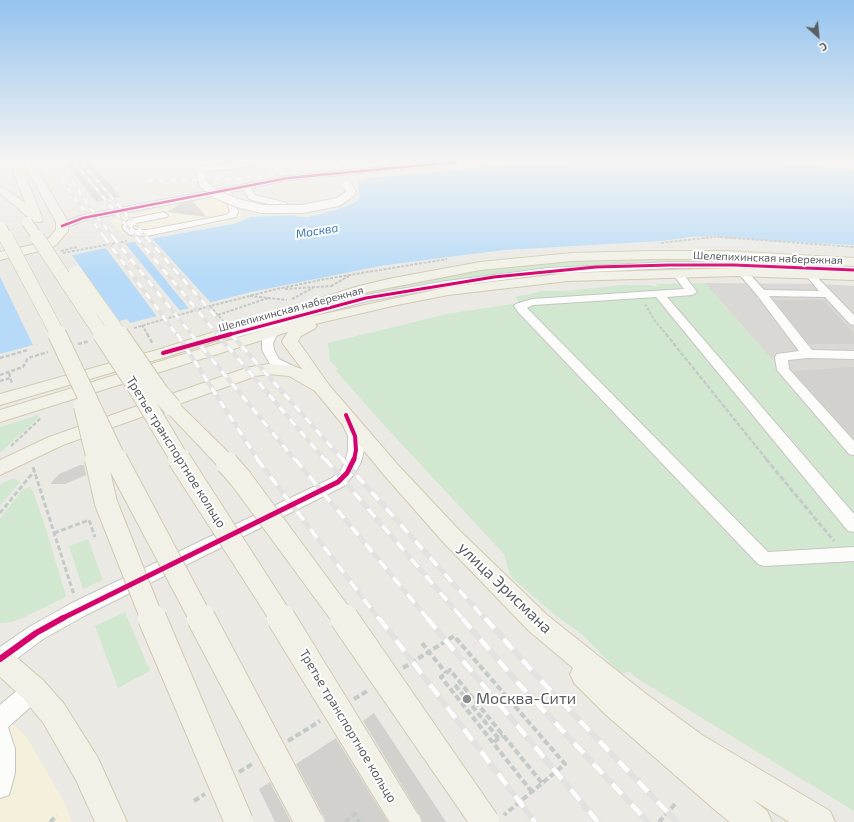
<!DOCTYPE html>
<html>
<head>
<meta charset="utf-8">
<style>
  body { margin:0 }
  #map { position:relative; width:854px; height:822px; overflow:hidden; background:#eae9e4; font-family:"Exo 2",sans-serif }
  canvas { display:block }
  .north { position:absolute; left:798px; top:16px; width:40px; height:40px; -webkit-text-stroke:3px #fff; paint-order:stroke; rotate:153deg; font-size:11px; font-weight:700; line-height:16px; text-align:center; color:#5a5d62 }
  .north::after { content:''; display:block; margin:auto; width:14px; height:18px; background:#5a5d62; clip-path:polygon(50% 0,100% 100%,50% 72%,0 100%) }
</style>
</head>
<body>
<div id="map">
<canvas width="854" height="822"></canvas>
<div class="north">С</div>
</div>
<script>
const context = document.querySelector('canvas').getContext('2d');
context.lineJoin = 'round';
function fillPath(path, color) {
  context.fillStyle = color;
  context.fill(path, 'evenodd');
}
function poly(rows) {
  const path = new Path2D();
  for (const r of rows) {
    path.moveTo(r[0], r[1]);
    for (let i = 2; i < r.length; i += 2) path.lineTo(r[i], r[i + 1]);
  }
  return path;
}
function trace(path, color, width, dash) {
  context.strokeStyle = color;
  context.lineWidth = width;
  context.lineCap = dash ? 'butt' : 'round';
  context.setLineDash(dash || []);
  context.stroke(path);
}
function label(font, color, halo, rows, align = 'center') {
  context.font = font + ' "Exo 2",sans-serif';
  context.lineWidth = 4;
  context.setLineDash([]);
  context.textBaseline = 'middle';
  context.strokeStyle = halo;
  context.fillStyle = color;
  for (const [text, x, y, turn = 0] of rows) {
    context.save();
    context.translate(x, y);
    context.rotate((+turn || 0) * Math.PI / 180);
    context.textAlign = isNaN(turn) ? turn : align;
    if (halo) context.strokeText(text, 0, 0);
    context.fillText(text, 0, 0);
    context.restore();
  }
}
fillPath(poly([
  [186,162,250,162,197,167],
  [234,194,242,216,234,220,144,237,121,233,109,219],
  [0,711,28,739,64,802,72,822,0,822]
]), '#f5f0dc');
fillPath(poly([
  [705,283,819,284,854,286,854,454]
]), '#d9d8d4');
fillPath(poly([
  [678,258,732,259,733,261,642,262,548,267,439,281,381,291,380,290,424,280,493,268,564,261],
  [705,283,854,454,854,811,635,677,630,672,620,673,583,635,555,615,512,578,507,566,504,554,383,424,336,371,338,369,330,361,328,343,447,314,518,303,516,296,527,295,541,291,567,291,623,285,649,285,658,287,656,284],
  [38,415,38,418,0,453,0,427],
  [12,479,15,479,20,482,0,506,0,484],
  [30,487,33,491,44,523,66,596,64,598,22,618,11,622,0,623,0,518,23,489],
  [88,539,103,580,83,589,69,546],
  [125,612,150,671,118,688,95,626]
]), '#d1e7cf');
fillPath(poly([
  [600,162,773,162,854,170,854,245,771,241,713,236,691,237,662,241,505,250,448,257,380,266,251,292,130,323,127,319,0,354,0,271,133,242,222,226,237,223,251,217,294,215,298,217,308,217,336,210,356,202,360,196,358,188,359,182,369,178,497,166]
]), '#b6daf7');
fillPath(poly([
  [151,237,212,304,190,310,133,240],
  [124,242,181,312,158,318,105,247],
  [71,254,121,323,34,347,0,277,0,269]
]), '#eae9e4');
fillPath(poly([
  [64,162,90,162,121,197,96,202],
  [193,201,206,217,167,212,182,203],
  [774,300,823,300,854,334,854,344,809,344],
  [854,367,854,439,793,371],
  [80,465,84,465,86,475,65,484,50,484,59,474],
  [374,713,446,822,422,822,419,814,363,721],
  [336,738,388,822,325,822,323,815,296,764],
  [270,782,291,822,275,822,259,789]
]), '#d2d1ce');
const minor = poly([
  [248,162,265,162,261,164,230,169,200,171,196,169,200,167,248,162],
  [434,162,460,162,456,164,288,180,251,188,255,195,287,203,288,205,284,208,249,199,244,190,231,192,238,212,236,217,147,236,130,235,124,230,122,226,130,219,164,212,168,215,167,217,136,223,132,227,135,230,147,230,226,215,230,212,225,195,224,194,85,220,62,229,57,226,59,224,83,215,288,176,434,162],
  [670,262,734,262,854,267,854,273,811,271,854,315,854,325,850,324,825,297,769,296,812,350,854,351,854,359,808,358,788,360,789,369,854,441,854,455,849,454,777,370,775,357,777,354,799,351,757,295,738,273,743,270,747,271,764,290,819,291,805,274,809,271,734,268,670,268,548,274,447,287,367,301,286,323,287,325,278,333,273,343,274,350,279,359,297,368,298,371,297,374,292,375,270,364,262,350,262,339,270,328,237,337,233,336,231,333,233,330,366,295,447,281,548,268,670,262],
  [677,270,681,271,697,292,692,295,667,297,854,514,854,532,848,531,656,297,533,305,527,308,768,552,854,547,854,561,764,566,758,564,519,313,514,306,516,304,532,299,684,289,672,273,677,270],
  [349,418,354,420,362,436,364,450,361,462,355,473,344,486,86,615,43,639,7,666,0,668,0,647,29,627,72,603,332,478,341,470,345,462,348,450,348,436,342,423,344,420,349,418],
  [34,680,42,683,45,690,42,697,8,727,15,749,15,773,9,795,0,798,0,705,26,683,34,680]
]);
const major = poly([
  [0,162,3,162,5,168,0,171,0,162],
  [10,162,20,162,43,220,41,222,33,222,16,206,0,194,0,188,6,189,25,203,10,162],
  [23,162,33,162,68,222,68,231,56,245,49,249,0,260,0,252,41,243,48,239,56,230,56,222,23,162],
  [651,251,725,251,854,258,854,266,725,259,651,259,572,261,480,270,363,293,169,356,0,405,0,394,157,350,359,286,393,278,480,262,572,253,651,251],
  [736,268,854,272,854,280,736,276,568,281,448,295,397,305,315,324,317,326,314,329,301,336,298,341,329,385,398,465,459,530,547,615,645,693,702,735,830,811,835,822,789,822,752,799,767,811,772,822,730,822,715,810,605,714,574,683,570,674,573,668,529,631,443,542,384,475,315,391,289,376,268,374,256,376,179,404,234,458,237,463,234,468,227,470,220,468,164,409,63,445,0,475,0,460,49,437,246,368,268,364,292,366,302,369,283,344,282,341,288,332,0,422,0,410,296,320,448,287,568,273,736,268],
  [0,648,9,651,44,681,64,704,98,758,127,822,95,822,76,780,44,724,24,699,0,677,0,648]
]);
trace(minor, '#c6c6c5', 2);
trace(major, '#d2cab1', 2);
trace(poly([
  [69,162,98,200],
  [85,162,116,197],
  [703,238,715,237,734,238]
]), '#c4cac7', 1.5, [2.5, 1]);
trace(poly([
  [720,237,854,247],
  [661,243,712,237],
  [61,251,77,247],
  [63,253,127,241],
  [331,286,349,276],
  [285,289,332,286],
  [250,296,287,300],
  [292,299,313,288],
  [645,304,655,321,667,335],
  [210,306,223,321],
  [218,315,268,298],
  [142,325,148,335],
  [134,328,210,306,277,289,325,279,447,259]
]), '#c4cac7', 2, [3, 1.5]);
trace(poly([
  [147,334,153,344],
  [666,334,767,460],
  [78,344,89,341],
  [0,358,28,350],
  [9,373,12,384],
  [0,375,23,367,28,358,48,352],
  [0,381,10,378],
  [11,446,41,418]
]), '#c4cac7', 2.5, [4, 2]);
trace(poly([
  [766,459,834,541],
  [33,467,74,595],
  [0,513,35,470],
  [54,533,89,520,95,537]
]), '#c4cac7', 3, [5, 2.5]);
trace(poly([
  [422,643,446,673],
  [403,668,454,636,565,764,504,815],
  [455,685,499,739],
  [354,699,369,690],
  [288,741,320,721],
  [494,742,503,735],
  [239,772,254,763],
  [532,792,441,677,450,670,542,783],
  [194,801,205,794],
  [50,822,57,816],
  [345,822,355,814,359,822],
  [659,822,677,802]
]), '#c4cac7', 4, [6, 3]);
fillPath(minor, '#fcfcfb');
fillPath(major, '#f2f1e7');
const railFar4 = poly([
  [48,162,105,238],
  [60,162,90,208,114,238],
  [74,162,137,238],
  [81,162,147,238],
  [148,181,235,179,379,162]
]);
const railFar3 = poly([
  [104,237,177,335],
  [113,237,192,335],
  [136,237,218,335],
  [146,237,232,335]
]);
const railFar2 = poly([
  [177,334,258,460],
  [191,334,295,460],
  [217,334,325,460],
  [231,334,343,460]
]);
const railFar1 = poly([
  [257,459,379,619],
  [295,459,428,619],
  [325,459,463,619],
  [342,459,485,619]
]);
const rail = poly([
  [379,618,535,822],
  [427,618,598,822],
  [462,618,518,683,648,822],
  [485,618,533,672,677,822]
]);
trace(railFar4, '#e2e2e1', 3);
trace(railFar3, '#e2e2e1', 3.5);
trace(railFar2, '#e2e2e1', 4.5);
trace(railFar1, '#e2e2e1', 5);
trace(rail, '#e2e2e1', 6);
trace(railFar4, '#fff', 2, [5.5]);
trace(railFar3, '#fff', 2.5, [7]);
trace(railFar2, '#fff', 3, [8]);
trace(railFar1, '#fff', 3.5, [11]);
trace(rail, '#fff', 4.5, [14]);
const minorBridge = poly([
  [200,170,203,184,216,194,237,203,262,209,302,209,338,202,350,194,351,191,347,185]
]);
const majorBridgeFar4 = poly([
  [27,222,38,238],
  [1,227,7,238]
]);
const majorBridgeFar3 = poly([
  [6,237,58,335],
  [37,237,102,335],
  [76,273,120,335]
]);
const majorBridgeFar2 = poly([
  [57,334,117,460],
  [102,334,138,389,180,460],
  [119,334,159,392,172,407],
  [83,406,96,460]
]);
const majorBridgeFar1 = poly([
  [96,459,106,503,152,619],
  [116,459,201,619],
  [179,459,282,619],
  [227,463,241,479,344,619]
]);
const majorBridge = poly([
  [152,618,239,822],
  [201,618,309,822],
  [281,618,406,822],
  [344,618,485,822]
]);
trace(minorBridge, '#c6c6c5', 10, []);
trace(majorBridgeFar4, '#d2cab1', 12, []);
trace(majorBridgeFar3, '#d2cab1', 15, []);
trace(majorBridgeFar2, '#d2cab1', 20, []);
trace(majorBridgeFar1, '#d2cab1', 24, []);
trace(majorBridge, '#d2cab1', 30, []);
trace(minorBridge, '#fcfcfb', 8);
trace(majorBridgeFar4, '#f2f1e7', 10);
trace(majorBridgeFar3, '#f2f1e7', 14);
trace(majorBridgeFar2, '#f2f1e7', 18);
trace(majorBridgeFar1, '#f2f1e7', 22);
trace(majorBridge, '#f2f1e7', 28);
trace(poly([
  [62,226,83,218,288,178,456,162]
]), '#d6006c', 2.5);
trace(poly([
  [228,335,366,298,494,277,596,267,670,265,734,265,854,270]
]), '#d6006c', 3);
trace(poly([
  [163,353,231,334],
  [346,415,355,436,356,450,354,460]
]), '#d6006c', 4);
trace(poly([
  [61,619,338,482,347,473,354,459]
]), '#d6006c', 5);
trace(poly([
  [0,659,36,633,63,618]
]), '#d6006c', 6);
const sky = context.createLinearGradient(0, 0, 0, 277);
sky.addColorStop(0, '#94c3ee');
sky.addColorStop(0.58, '#f6f5f3');
sky.addColorStop(1, '#f6f5f300');
context.fillStyle = sky;
context.fillRect(0, 0, 854, 277);
for (const [x, y, r, color] of [
  [467,699,5,"#8c8e90"]
]) {
  const dot = new Path2D();
  dot.arc(x, y, r, 0, 2 * Math.PI);
  context.fillStyle = color;
  context.fill(dot);
  trace(dot, '#fff', 1.5);
}
label('11px', '#5a5d62', '#fff', [
  ["Шелепихинская набережная",768,258,2],
  ["Шелепихинская набережная",291,309,-15]
]);
label('italic 12px', '#3e78bb', '#fff', [
  ["Москва",317,231,-9]
]);
label('13px', '#5a5d62', '#fff', [
  ["Третье транспортное кольцо",176,452,58],
  ["Третье транспортное кольцо",348,726,59]
]);
label('16px', '#5a5d62', '#fff', [
  ["улица Эрисмана",505,588,44]
]);
label('16px', '#5a5d62', '#fff', [
  ["Москва-Сити",476,699]
], 'left');
</script>
</body>
</html>
